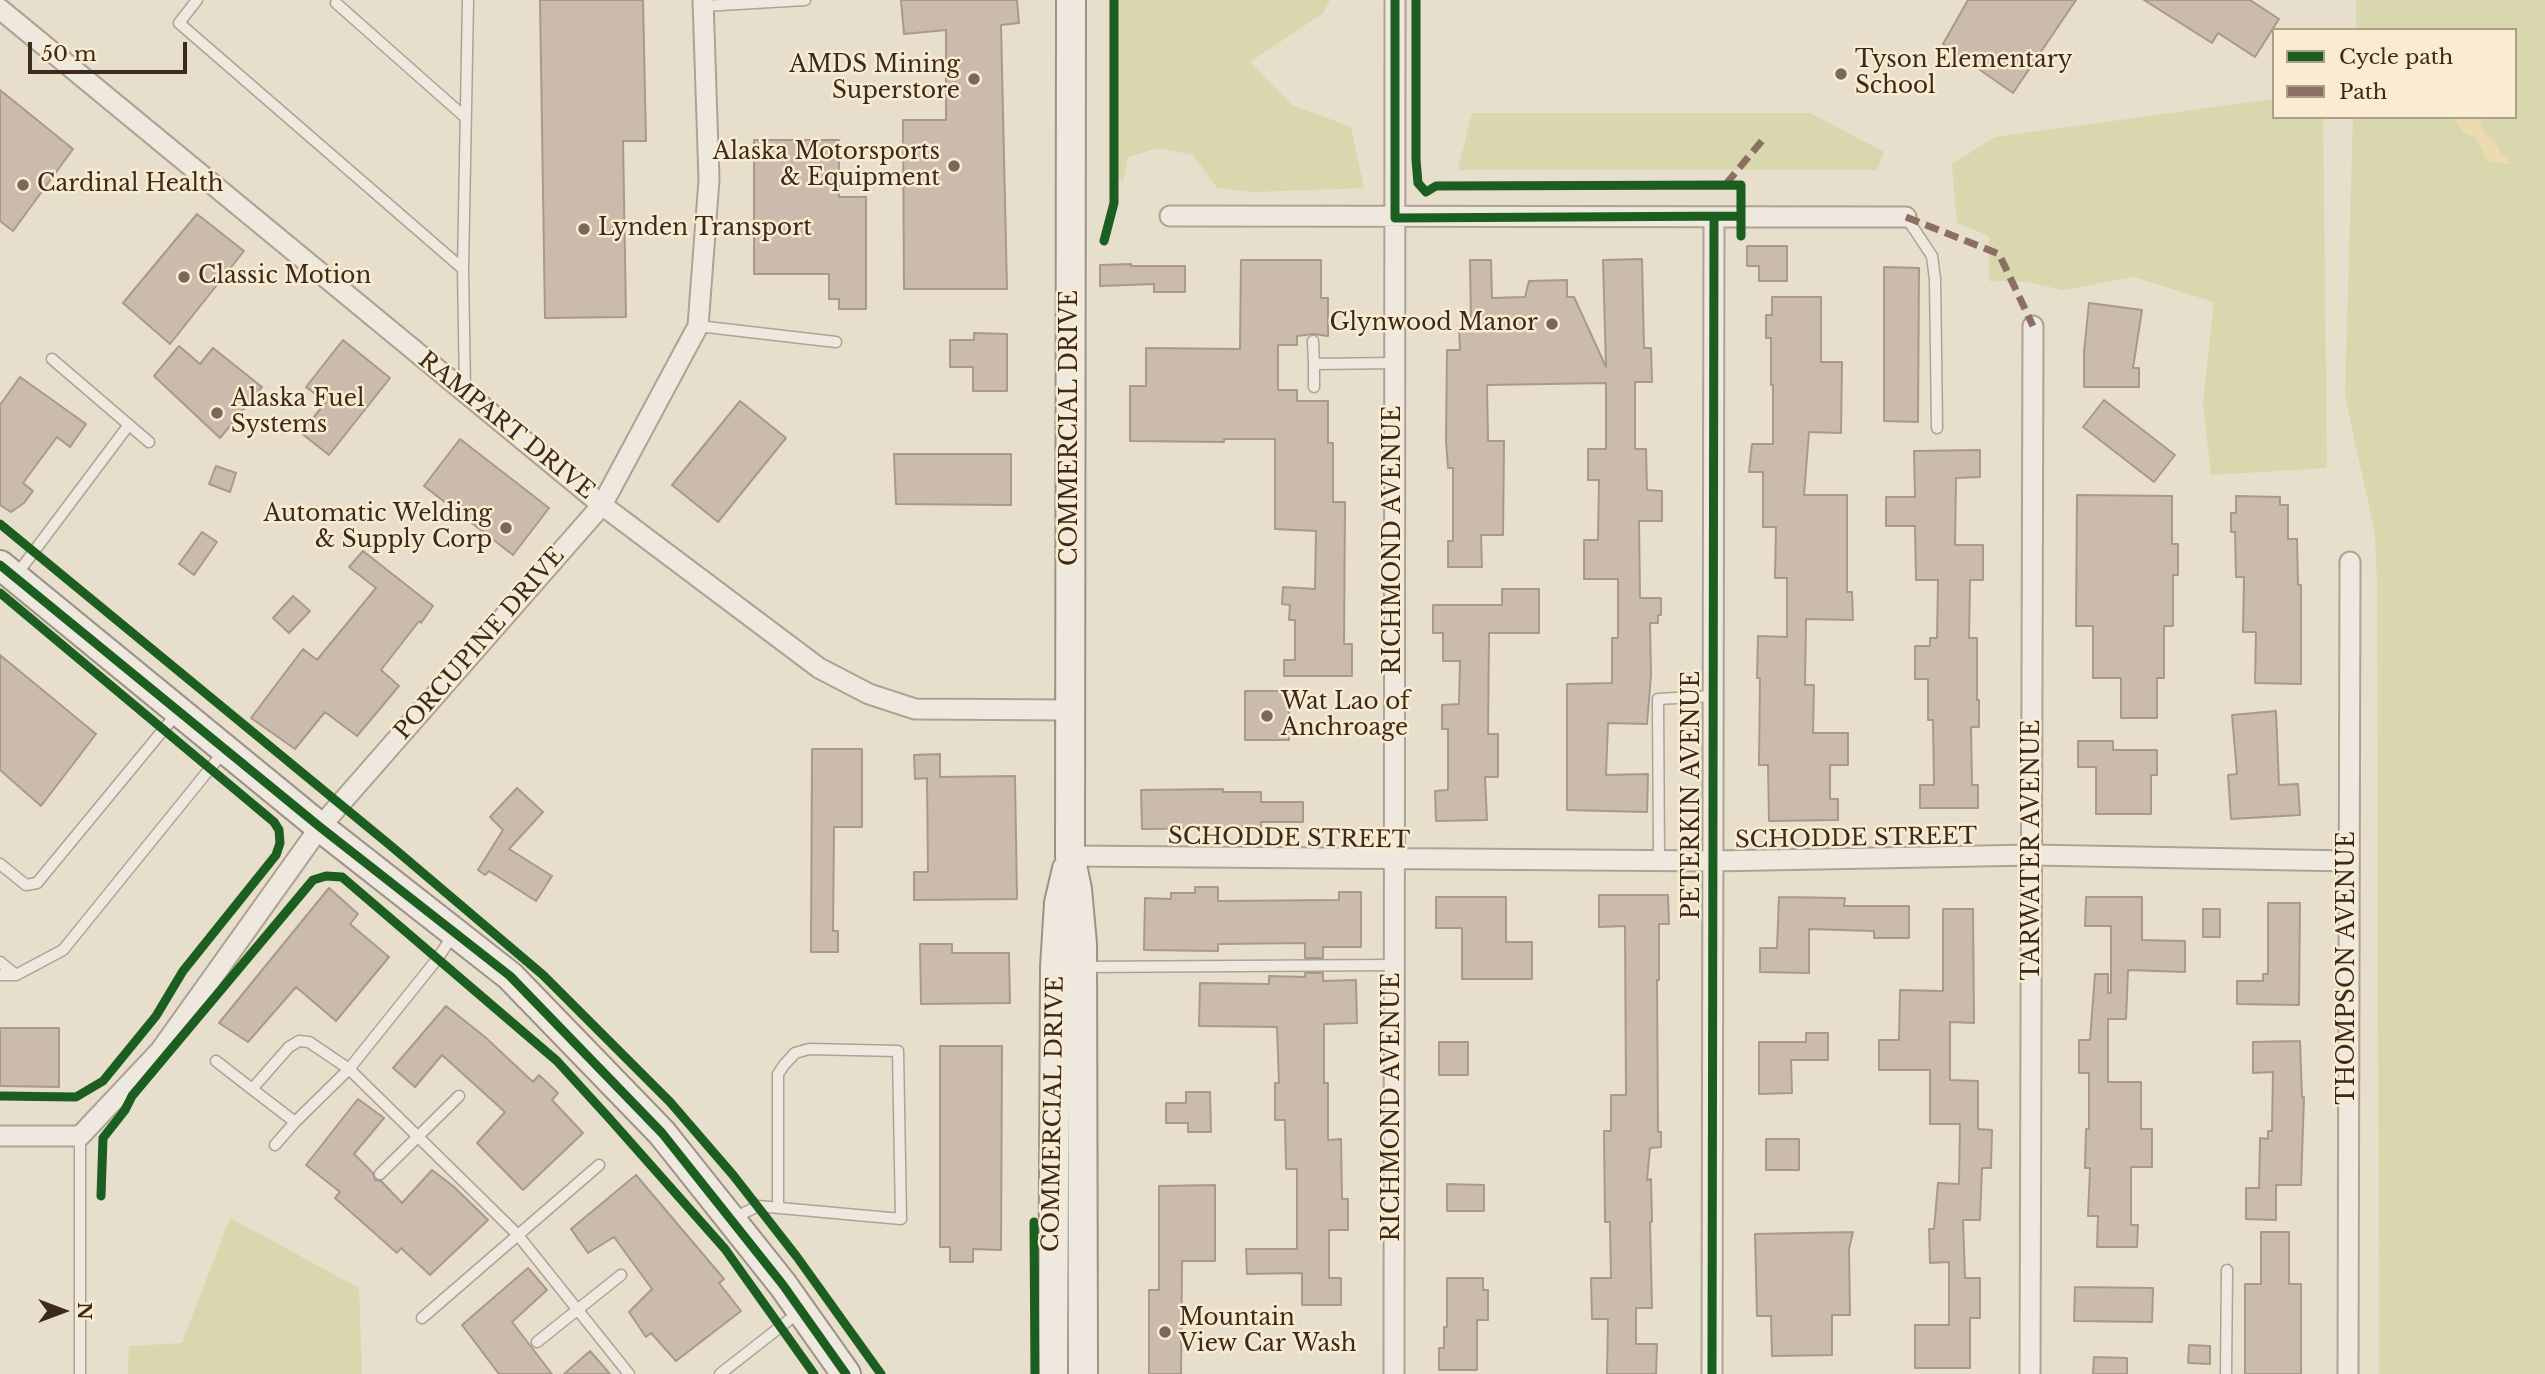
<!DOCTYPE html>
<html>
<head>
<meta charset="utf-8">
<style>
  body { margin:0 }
  #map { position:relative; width:2545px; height:1374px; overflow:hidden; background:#e7decc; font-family:"Libre Baskerville",serif }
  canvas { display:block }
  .legend { position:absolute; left:2272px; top:28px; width:245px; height:91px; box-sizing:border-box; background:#f9ecd0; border:2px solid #ad9e88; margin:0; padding:9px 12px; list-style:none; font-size:21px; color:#3c2a1c }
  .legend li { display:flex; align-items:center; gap:14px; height:35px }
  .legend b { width:35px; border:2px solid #ad9e88 }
  .north { position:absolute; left:28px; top:1276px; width:70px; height:70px; -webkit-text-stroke:5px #f9ecd0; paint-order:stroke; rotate:90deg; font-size:19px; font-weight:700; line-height:28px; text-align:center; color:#3c2a1c }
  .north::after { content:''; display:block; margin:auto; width:24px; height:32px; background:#3c2a1c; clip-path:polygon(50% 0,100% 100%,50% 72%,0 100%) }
  .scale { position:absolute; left:28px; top:42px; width:159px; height:32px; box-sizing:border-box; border:4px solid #3c2a1c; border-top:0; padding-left:9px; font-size:21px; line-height:24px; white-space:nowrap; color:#3c2a1c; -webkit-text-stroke:5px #f9ecd0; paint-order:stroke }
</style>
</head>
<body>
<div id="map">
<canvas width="2545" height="1374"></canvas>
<ul class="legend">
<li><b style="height:9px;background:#1b5e20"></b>Cycle path</li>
<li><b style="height:9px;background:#8d6e63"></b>Path</li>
</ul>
<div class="north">N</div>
<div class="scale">50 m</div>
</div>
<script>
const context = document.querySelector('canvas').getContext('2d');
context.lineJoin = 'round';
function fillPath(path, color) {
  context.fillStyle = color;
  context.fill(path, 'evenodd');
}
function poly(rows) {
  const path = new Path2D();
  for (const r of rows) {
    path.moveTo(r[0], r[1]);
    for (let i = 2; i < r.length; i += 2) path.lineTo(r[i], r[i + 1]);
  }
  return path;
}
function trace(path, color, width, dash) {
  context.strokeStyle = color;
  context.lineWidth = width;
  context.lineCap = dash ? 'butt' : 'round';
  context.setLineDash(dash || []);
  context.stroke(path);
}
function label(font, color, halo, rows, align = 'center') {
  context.font = font + ' "Libre Baskerville",serif';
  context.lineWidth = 5;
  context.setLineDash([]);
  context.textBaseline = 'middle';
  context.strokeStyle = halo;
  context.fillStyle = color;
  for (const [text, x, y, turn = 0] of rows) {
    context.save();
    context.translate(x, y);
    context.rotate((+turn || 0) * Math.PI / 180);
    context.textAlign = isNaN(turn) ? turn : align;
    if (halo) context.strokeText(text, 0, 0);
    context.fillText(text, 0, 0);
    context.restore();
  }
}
fillPath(poly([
  [1117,0,1330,0,1322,14,1250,62,1292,105,1351,127,1364,188,1255,192,1217,188,1193,155,1158,148,1128,157,1123,182,1117,176],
  [2356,0,2545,0,2545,1374,2379,1374,2377,581,2375,533,2345,396,2353,117,2515,117,2515,30,2356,30],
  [2274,99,2274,117,2323,117,2327,468,2211,475,2203,402,2214,302,2134,277,2063,290,2028,282,1989,281,1989,236,1957,223,1952,164,1995,137],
  [1472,113,1810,113,1884,152,1877,170,1458,170],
  [230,1218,359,1288,362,1374,128,1374,129,1346,182,1343]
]), '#d9d7ad');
fillPath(poly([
  [2454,117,2481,117,2481,127,2489,137,2494,138,2499,150,2512,164,2491,162,2486,159,2476,138,2463,132]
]), '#eddbb0');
const building = poly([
  [540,0,643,0,646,141,623,141,626,317,545,318,540,0],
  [901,0,1017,0,1019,23,1001,25,1007,289,904,289,903,120,946,120,946,30,904,34,901,0],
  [1968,0,2076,0,2013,93,1943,44,1968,0],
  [2144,0,2250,0,2279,19,2255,57,2218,33,2212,43,2144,0],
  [0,90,73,149,13,231,0,221,0,90],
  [754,140,839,140,839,197,866,197,866,309,839,309,839,299,829,299,829,274,754,274,754,140],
  [197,214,244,251,170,344,123,303,197,214],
  [1747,246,1787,246,1787,281,1759,281,1759,266,1747,266,1747,246],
  [1642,259,1644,348,1651,348,1652,382,1635,382,1635,449,1646,449,1647,490,1662,491,1662,521,1639,521,1640,598,1661,598,1661,615,1658,615,1658,623,1650,623,1651,675,1647,724,1608,723,1606,775,1648,774,1647,812,1567,810,1567,684,1612,683,1612,638,1618,638,1618,579,1584,579,1584,540,1598,540,1599,480,1588,480,1588,449,1606,449,1606,383,1487,385,1488,441,1504,441,1503,535,1481,535,1482,567,1448,567,1448,541,1453,541,1453,468,1448,468,1446,441,1447,350,1460,350,1459,327,1471,322,1470,260,1491,260,1492,298,1525,297,1529,281,1567,280,1567,297,1574,297,1606,367,1603,260,1642,259],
  [1241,260,1321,260,1321,298,1328,298,1328,336,1313,334,1297,336,1297,345,1278,345,1278,390,1297,390,1297,401,1328,401,1328,443,1333,443,1333,502,1345,502,1344,644,1352,644,1352,676,1284,676,1284,660,1295,660,1295,620,1289,620,1290,605,1282,604,1283,587,1315,589,1316,531,1275,529,1275,439,1224,439,1224,442,1130,441,1130,386,1146,386,1146,348,1240,349,1241,260],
  [1131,264,1131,266,1185,266,1185,292,1154,292,1154,284,1100,286,1100,265,1131,264],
  [1884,267,1919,268,1918,422,1884,421,1884,267],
  [1772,297,1821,297,1821,362,1842,362,1841,433,1809,432,1804,495,1847,495,1847,592,1852,592,1853,620,1806,619,1805,685,1814,685,1813,733,1848,733,1848,765,1830,765,1830,799,1838,799,1838,820,1769,821,1768,765,1759,765,1760,678,1757,678,1758,636,1787,637,1787,578,1775,578,1776,527,1763,527,1763,472,1749,472,1752,444,1773,444,1773,385,1771,385,1771,338,1766,338,1766,315,1772,315,1772,297],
  [2089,303,2142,310,2133,368,2139,368,2139,387,2084,387,2084,352,2089,303],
  [974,333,1007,334,1007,391,973,391,973,367,950,367,950,340,974,340,974,333],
  [343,340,390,378,329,455,301,433,326,402,306,387,343,340],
  [179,346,200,364,213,348,262,387,220,438,154,376,179,346],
  [20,377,86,424,70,447,57,437,23,483,33,491,24,503,11,512,0,505,0,405,20,377],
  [2104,400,2175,455,2154,482,2083,427,2104,400],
  [740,401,786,438,718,522,672,485,740,401],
  [460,439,549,508,513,555,424,486,460,439],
  [1980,450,1980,477,1956,478,1955,545,1983,545,1983,580,1970,580,1969,638,1977,638,1977,700,1979,700,1979,727,1971,727,1972,785,1978,785,1978,808,1920,808,1920,785,1934,785,1933,720,1928,720,1928,679,1915,679,1915,646,1930,646,1930,638,1937,638,1938,580,1916,580,1915,526,1886,526,1886,497,1915,497,1914,451,1980,450],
  [894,454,1011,454,1011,505,896,504,894,454],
  [216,466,236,473,230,492,209,484,216,466],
  [2077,495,2172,496,2172,544,2178,544,2178,575,2173,575,2173,626,2164,626,2164,678,2157,678,2157,718,2121,718,2121,678,2093,678,2093,626,2076,626,2077,495],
  [2236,496,2280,497,2280,505,2288,505,2288,539,2297,539,2298,585,2301,585,2301,684,2255,683,2256,632,2243,632,2244,577,2236,577,2235,532,2231,532,2231,513,2236,513,2236,496],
  [202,532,217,542,194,575,179,564,202,532],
  [363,551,433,606,421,623,419,621,381,670,399,686,357,736,325,712,295,749,251,718,303,649,317,660,376,588,349,567,363,551],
  [1502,589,1539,589,1539,633,1489,633,1488,734,1498,734,1498,777,1485,777,1487,820,1436,821,1435,791,1448,790,1448,729,1442,729,1442,705,1459,704,1460,661,1443,661,1443,633,1433,633,1433,605,1502,605,1502,589],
  [293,596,310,611,289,633,273,618,293,596],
  [0,655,96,734,41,806,0,770,0,655],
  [1245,691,1289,691,1289,740,1245,740,1245,691],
  [2276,711,2279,785,2298,784,2300,815,2231,819,2228,775,2237,774,2232,715,2276,711],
  [2078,741,2113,741,2113,750,2157,750,2157,775,2151,775,2151,814,2096,814,2096,767,2078,767,2078,741],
  [812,749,862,749,862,827,834,827,833,931,838,931,838,952,811,952,812,749],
  [940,754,940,777,1015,776,1017,899,914,900,914,872,928,872,927,778,915,779,914,755,940,754],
  [517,788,543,812,509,849,552,876,536,901,489,871,485,875,478,870,503,830,490,817,517,788],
  [1223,789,1223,792,1261,792,1261,802,1303,802,1303,822,1261,822,1261,828,1142,829,1141,790,1223,789],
  [1195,887,1218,887,1218,901,1339,900,1339,892,1361,892,1361,947,1323,947,1323,958,1305,958,1305,943,1218,944,1218,951,1144,950,1145,898,1171,899,1171,893,1195,893,1195,887],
  [329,888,358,914,350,924,389,957,336,1021,296,987,248,1042,219,1023,329,888],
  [1599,895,1668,895,1669,924,1659,924,1659,980,1657,980,1658,1132,1661,1132,1661,1147,1650,1148,1647,1180,1651,1179,1652,1222,1650,1222,1652,1308,1636,1308,1636,1344,1657,1344,1656,1374,1607,1374,1608,1319,1592,1319,1591,1278,1611,1278,1610,1222,1605,1222,1604,1131,1611,1131,1611,1095,1626,1095,1625,926,1599,927,1599,895],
  [1436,897,1506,897,1506,942,1532,942,1532,979,1462,979,1462,928,1436,928,1436,897],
  [1779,897,1845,898,1844,906,1909,906,1909,938,1874,938,1874,931,1809,929,1809,973,1760,972,1760,948,1777,948,1779,897],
  [2086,897,2142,897,2142,940,2185,941,2185,972,2128,970,2126,1019,2108,1019,2108,1082,2141,1082,2141,1129,2152,1129,2152,1167,2131,1167,2131,1225,2138,1225,2137,1247,2097,1247,2098,1216,2088,1216,2090,1168,2085,1168,2086,1129,2089,1129,2089,1073,2079,1073,2079,1040,2090,1040,2095,974,2108,974,2108,993,2111,993,2111,926,2085,926,2086,897],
  [2268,903,2300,903,2299,1005,2237,1004,2237,981,2263,981,2263,974,2268,974,2268,903],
  [1943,909,1973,909,1974,1023,1950,1022,1950,1080,1978,1081,1978,1129,1992,1130,1991,1168,1982,1168,1980,1220,1963,1220,1965,1278,1980,1278,1980,1318,1970,1318,1970,1368,1915,1368,1915,1325,1949,1325,1949,1262,1930,1263,1929,1229,1934,1229,1938,1183,1959,1184,1960,1124,1930,1124,1930,1070,1879,1070,1879,1040,1899,1040,1900,990,1943,991,1943,909],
  [2203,909,2220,909,2220,937,2203,937,2203,909],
  [920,944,952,944,952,953,1009,953,1010,1003,921,1004,920,944],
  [1305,973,1323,973,1323,981,1356,980,1357,1023,1324,1024,1324,1083,1328,1083,1328,1140,1341,1139,1342,1199,1348,1199,1348,1230,1329,1230,1329,1278,1341,1278,1341,1305,1302,1305,1302,1273,1247,1274,1246,1249,1297,1249,1297,1169,1286,1169,1285,1120,1275,1120,1275,1083,1279,1083,1277,1027,1199,1026,1200,983,1269,984,1269,976,1305,977,1305,973],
  [446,1006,485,1037,533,1082,539,1075,558,1093,552,1100,583,1133,523,1190,477,1143,505,1112,442,1055,415,1087,393,1068,446,1006],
  [0,1028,59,1028,59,1087,0,1086,0,1028],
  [1806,1033,1828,1033,1828,1060,1791,1060,1792,1093,1759,1094,1759,1042,1806,1042,1806,1033],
  [2300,1041,2302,1097,2304,1097,2301,1185,2276,1185,2276,1220,2246,1219,2246,1188,2259,1188,2260,1138,2268,1139,2268,1131,2272,1131,2273,1072,2253,1073,2253,1042,2300,1041],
  [1439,1042,1468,1042,1468,1075,1439,1075,1439,1042],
  [940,1046,1002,1046,1001,1250,973,1249,973,1262,950,1262,950,1247,940,1247,940,1046],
  [1186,1092,1210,1092,1211,1132,1188,1132,1188,1123,1166,1123,1166,1103,1186,1103,1186,1092],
  [358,1099,384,1118,354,1154,373,1173,375,1180,381,1181,402,1203,432,1170,453,1186,488,1220,430,1275,401,1248,397,1253,335,1198,340,1192,306,1165,358,1099],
  [1766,1139,1799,1139,1799,1170,1766,1170,1766,1139],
  [636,1175,724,1279,719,1283,741,1311,676,1361,651,1333,646,1337,629,1312,652,1289,614,1237,588,1253,571,1229,636,1175],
  [1447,1184,1484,1185,1484,1211,1447,1211,1447,1184],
  [1215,1185,1215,1261,1182,1261,1181,1374,1149,1374,1149,1290,1159,1290,1159,1186,1215,1185],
  [1853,1232,1849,1249,1850,1315,1832,1315,1832,1355,1772,1356,1771,1316,1757,1316,1755,1234,1853,1232],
  [2261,1232,2289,1232,2289,1284,2301,1284,2301,1374,2245,1374,2245,1284,2261,1284,2261,1232],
  [528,1268,547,1290,512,1322,552,1374,499,1374,462,1325,528,1268],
  [1447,1278,1483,1278,1483,1290,1488,1290,1488,1320,1477,1320,1477,1370,1439,1370,1439,1348,1444,1348,1444,1327,1447,1327,1447,1278],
  [2075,1287,2153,1288,2152,1322,2074,1321,2075,1287],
  [2189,1345,2210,1346,2210,1364,2188,1363,2189,1345],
  [590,1351,610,1374,564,1374,590,1351],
  [2094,1357,2127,1358,2127,1374,2093,1374,2094,1357]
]);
fillPath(building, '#cbbbac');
trace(building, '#a8998b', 2);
const lane = poly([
  [197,0,179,23,463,269],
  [336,3,466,118],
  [704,6,805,0],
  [1906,217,1932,256,1935,279,1937,428],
  [698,326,836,342],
  [1313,341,1314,364],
  [52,359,149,442],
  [1314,387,1314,364,1395,363],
  [465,391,463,269,468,0],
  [17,574,128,426],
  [1659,861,1658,699,1713,696],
  [0,864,26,885,37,883,178,712],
  [453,935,438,958,349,1069,517,1234,629,1374],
  [0,962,16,975],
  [1083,967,1393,965],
  [0,975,16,975,63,950,225,750],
  [216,1061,252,1089],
  [80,1136,80,1374],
  [275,1145,295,1122,349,1069,309,1042,299,1041,289,1047,252,1089,295,1122],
  [380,1174,459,1096],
  [732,1219,758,1206,901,1219,898,1051,809,1049,795,1053,784,1065,778,1074,778,1208],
  [422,1318,599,1165],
  [537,1342,621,1275],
  [720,1374,798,1313],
  [2226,1374,2227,1270]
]);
const street = poly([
  [0,9,602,505,819,668,869,694,915,709,1071,710],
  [1170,216,1906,217],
  [1070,856,1713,861,2033,855,2348,861],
  [0,1136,80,1136,160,1051,320,827,602,505,698,326,709,180,703,0],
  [1394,1374,1395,0],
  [1712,1374,1714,217],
  [2030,1374,2033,326],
  [2348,1374,2350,562]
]);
const secondary = poly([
  [1071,0,1070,856,1077,889,1082,944,1083,1374],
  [0,565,320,827,510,976,662,1133,783,1285,846,1374],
  [1053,1374,1055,967,1059,903,1067,869]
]);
trace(lane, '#aca395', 13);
trace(street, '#aca395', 23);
trace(secondary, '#9c9285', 32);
trace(lane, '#eee8de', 10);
trace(street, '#eee8de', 19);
trace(secondary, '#eee8de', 28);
trace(poly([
  [1726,184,1765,137],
  [1906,217,1999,254,2033,326]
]), '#8d6e63', 7, [14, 7]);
trace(poly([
  [1395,0,1395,218,1741,216],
  [1416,0,1416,160,1418,183,1426,192,1436,186,1741,185,1741,236],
  [1104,241,1114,203,1114,0],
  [0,524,391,846,543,975,670,1102,733,1175,797,1257,881,1374],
  [0,565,320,827,510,976,662,1133,783,1285,846,1374],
  [0,593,274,822,279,830,280,843,276,855,183,971,156,1016,103,1081,76,1097,0,1096],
  [101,1196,103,1138,125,1110,132,1096,313,880,326,876,342,877,557,1061,609,1118,725,1249,814,1374],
  [1034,1222,1035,1374],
  [1712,1374,1714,217]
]), '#1b5e20', 9);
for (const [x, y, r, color] of [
  [1841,74,7,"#78695a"],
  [974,79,7,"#78695a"],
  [954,166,7,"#78695a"],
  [23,185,7,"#78695a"],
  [584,229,7,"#78695a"],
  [184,277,7,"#78695a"],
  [1552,324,7,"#78695a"],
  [217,413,7,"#78695a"],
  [506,528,7,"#78695a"],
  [1267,716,7,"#78695a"],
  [1165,1332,7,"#78695a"]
]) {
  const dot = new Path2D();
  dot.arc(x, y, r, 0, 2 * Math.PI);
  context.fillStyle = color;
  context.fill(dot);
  trace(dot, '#f9ecd0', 2.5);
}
label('23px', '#3c2a1c', '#f9ecd0', [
  ["Tyson Elementary",1855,61],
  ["School",1855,87],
  ["AMDS Mining",960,66,"right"],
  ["Superstore",960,92,"right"],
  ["Alaska Motorsports",940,153,"right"],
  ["& Equipment",940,179,"right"],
  ["Cardinal Health",37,185],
  ["Lynden Transport",598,229],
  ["Classic Motion",198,277],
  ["Glynwood Manor",1538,324,"right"],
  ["Alaska Fuel",231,400],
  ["Systems",231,426],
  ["Automatic Welding",492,515,"right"],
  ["& Supply Corp",492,541,"right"],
  ["Wat Lao of",1281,703],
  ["Anchroage",1281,729],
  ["Mountain",1179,1319],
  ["View Car Wash",1179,1345]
], 'left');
label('23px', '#3c2a1c', '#f9ecd0', [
  ["RAMPART DRIVE",506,426,39],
  ["COMMERCIAL DRIVE",1071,428,-90],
  ["RICHMOND AVENUE",1394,540,-90],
  ["PORCUPINE DRIVE",480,644,-49],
  ["PETERKIN AVENUE",1693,795,-90],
  ["SCHODDE STREET",1289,839,1],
  ["SCHODDE STREET",1856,839,-1],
  ["TARWATER AVENUE",2033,850,-90],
  ["THOMPSON AVENUE",2348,968,-90],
  ["RICHMOND AVENUE",1393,1107,-90],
  ["COMMERCIAL DRIVE",1054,1114,-89]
]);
</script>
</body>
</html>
